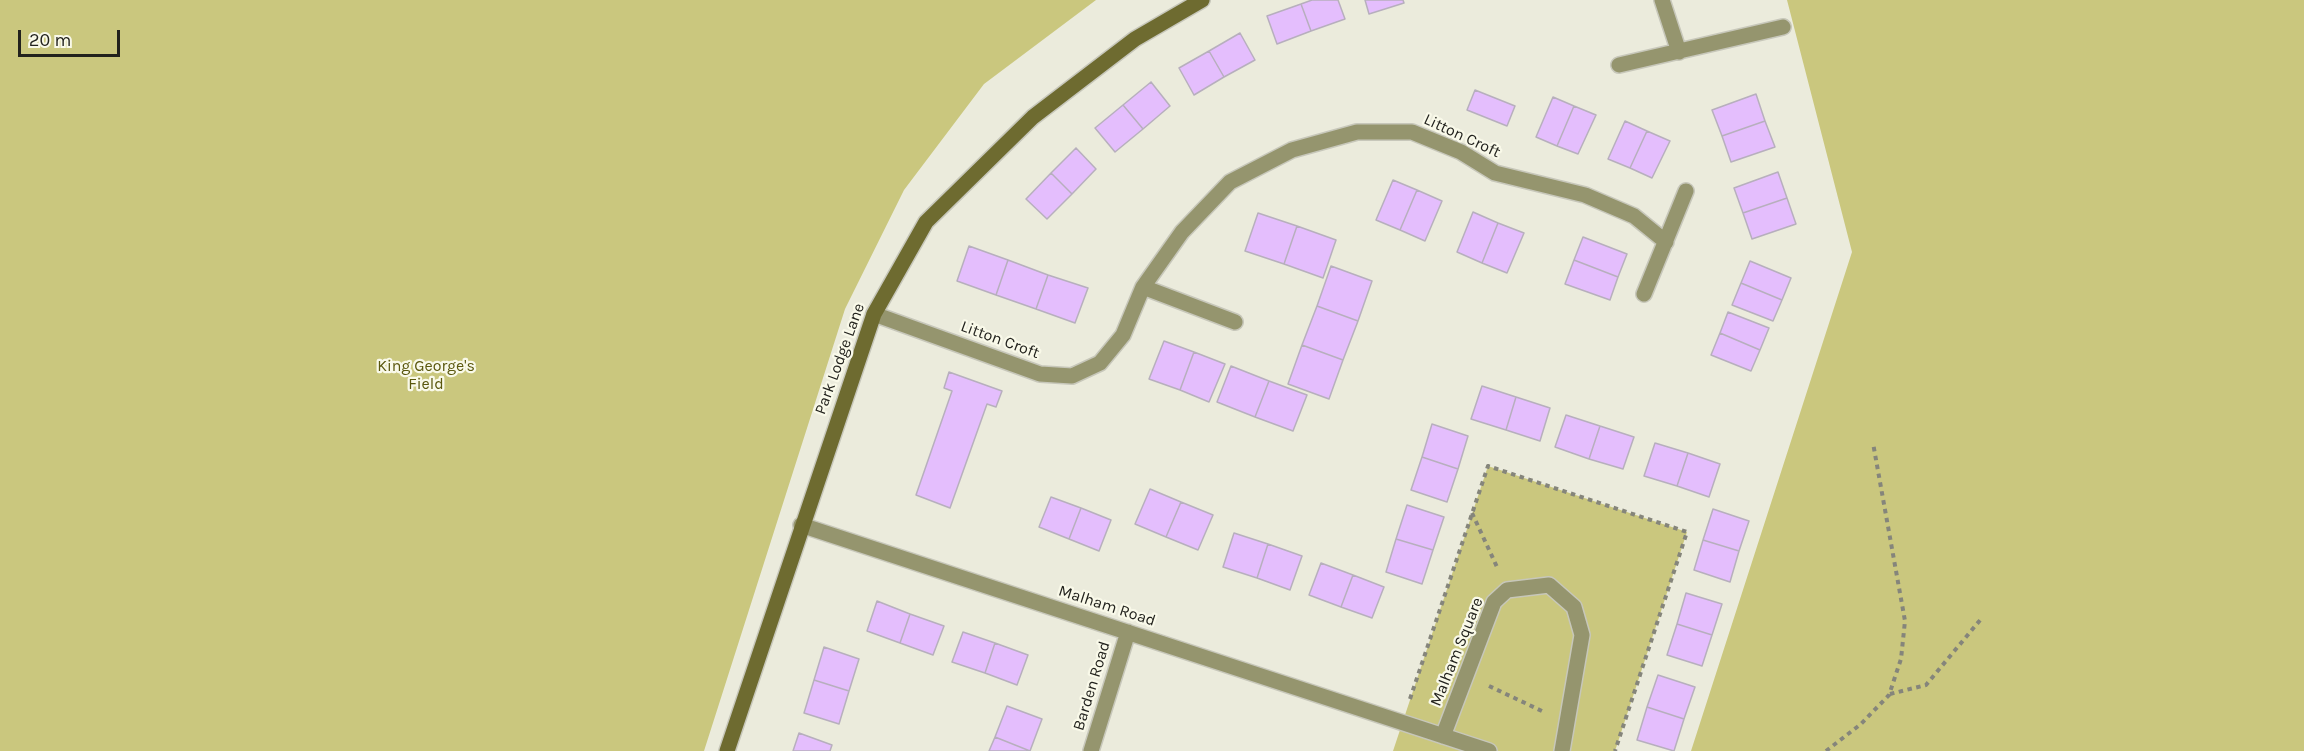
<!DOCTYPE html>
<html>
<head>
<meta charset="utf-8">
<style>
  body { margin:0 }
  #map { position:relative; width:2304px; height:751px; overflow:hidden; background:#ebebdc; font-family:Karla,sans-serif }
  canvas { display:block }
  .scale { position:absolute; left:18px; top:30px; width:102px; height:27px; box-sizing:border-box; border:3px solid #22221d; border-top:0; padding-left:8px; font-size:18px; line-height:21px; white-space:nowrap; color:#22221d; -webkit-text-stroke:4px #f9f9e9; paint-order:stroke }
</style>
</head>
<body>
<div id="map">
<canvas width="2304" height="751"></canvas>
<div class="scale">20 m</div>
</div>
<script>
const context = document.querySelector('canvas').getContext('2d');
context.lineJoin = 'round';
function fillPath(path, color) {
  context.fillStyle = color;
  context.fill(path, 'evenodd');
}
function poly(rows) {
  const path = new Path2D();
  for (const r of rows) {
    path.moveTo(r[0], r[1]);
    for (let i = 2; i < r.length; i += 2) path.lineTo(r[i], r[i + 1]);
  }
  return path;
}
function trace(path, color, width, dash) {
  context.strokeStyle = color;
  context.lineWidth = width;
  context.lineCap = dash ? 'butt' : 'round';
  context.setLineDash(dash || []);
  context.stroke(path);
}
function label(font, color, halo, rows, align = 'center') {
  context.font = font + ' Karla,sans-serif';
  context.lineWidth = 4.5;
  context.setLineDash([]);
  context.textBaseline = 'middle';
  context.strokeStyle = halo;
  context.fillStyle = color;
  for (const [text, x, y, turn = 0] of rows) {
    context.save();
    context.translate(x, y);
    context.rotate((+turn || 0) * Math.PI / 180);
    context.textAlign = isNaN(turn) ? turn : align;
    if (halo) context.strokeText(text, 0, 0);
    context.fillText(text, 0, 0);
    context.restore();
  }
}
fillPath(poly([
  [0,0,1096,0,984,84,904,190,845,309,704,751,0,751],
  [1787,0,2304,0,2304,751,1691,751,1852,252],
  [1488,466,1687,532,1615,751,1393,751]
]), '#cac77e');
const building = poly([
  [1312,0,1338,0,1345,19,1311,31,1301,4,1312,0],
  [1365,0,1403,0,1404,3,1369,14,1365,0],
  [1301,4,1311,31,1277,44,1267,16,1301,4],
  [1240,33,1255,60,1224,77,1209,51,1240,33],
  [1209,51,1224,77,1194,95,1179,68,1209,51],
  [1151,82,1170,106,1143,129,1123,105,1151,82],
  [1475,90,1515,106,1507,126,1467,110,1475,90],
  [1756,94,1765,121,1722,136,1712,110,1756,94],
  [1553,97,1574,106,1557,146,1536,137,1553,97],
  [1123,105,1143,129,1115,152,1095,128,1123,105],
  [1574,106,1596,115,1578,154,1557,146,1574,106],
  [1625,121,1647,131,1630,168,1608,159,1625,121],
  [1765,121,1775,147,1731,162,1722,136,1765,121],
  [1647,131,1670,141,1652,178,1630,168,1647,131],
  [1076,148,1096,169,1072,194,1051,173,1076,148],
  [1778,172,1787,198,1743,213,1734,188,1778,172],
  [1051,173,1072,194,1047,219,1026,199,1051,173],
  [1393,180,1417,190,1400,230,1376,220,1393,180],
  [1417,190,1442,201,1425,241,1400,230,1417,190],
  [1787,198,1796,224,1752,239,1743,213,1787,198],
  [1473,212,1498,223,1482,263,1457,252,1473,212],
  [1258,213,1297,226,1284,264,1245,251,1258,213],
  [1498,223,1524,233,1507,273,1482,263,1498,223],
  [1297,226,1336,240,1323,278,1284,264,1297,226],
  [1583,237,1627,254,1618,277,1574,260,1583,237],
  [969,246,1008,260,996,295,957,281,969,246],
  [1008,260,1048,275,1036,309,996,295,1008,260],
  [1574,260,1618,277,1610,300,1565,284,1574,260],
  [1750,261,1791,278,1782,300,1741,283,1750,261],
  [1331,266,1372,281,1358,321,1317,306,1331,266],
  [1048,275,1088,288,1075,323,1036,309,1048,275],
  [1741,283,1782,300,1773,321,1732,305,1741,283],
  [1317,306,1358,321,1343,360,1302,345,1317,306],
  [1728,312,1769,328,1760,350,1720,333,1728,312],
  [1720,333,1760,350,1751,371,1711,355,1720,333],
  [1164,341,1194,352,1180,390,1149,379,1164,341],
  [1302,345,1343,360,1329,399,1288,384,1302,345],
  [1194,352,1225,364,1209,402,1180,390,1194,352],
  [1231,366,1269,381,1255,417,1217,402,1231,366],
  [949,372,1002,391,996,407,987,404,950,508,916,495,952,391,944,388,949,372],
  [1269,381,1307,395,1293,431,1255,417,1269,381],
  [1482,386,1516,397,1506,430,1471,419,1482,386],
  [1516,397,1550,408,1540,441,1506,430,1516,397],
  [1566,415,1600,426,1589,459,1555,447,1566,415],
  [1432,424,1468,436,1458,469,1422,457,1432,424],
  [1600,426,1634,437,1623,469,1589,459,1600,426],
  [1655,443,1688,453,1677,486,1644,476,1655,443],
  [1688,453,1720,464,1709,497,1677,486,1688,453],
  [1422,457,1458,469,1447,502,1411,490,1422,457],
  [1150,489,1181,502,1166,537,1135,524,1150,489],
  [1051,497,1081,508,1069,539,1039,527,1051,497],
  [1181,502,1213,515,1198,550,1166,537,1181,502],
  [1407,505,1444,517,1433,550,1396,539,1407,505],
  [1081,508,1111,520,1099,551,1069,539,1081,508],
  [1713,509,1749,521,1739,551,1703,540,1713,509],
  [1234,533,1268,544,1257,578,1223,567,1234,533],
  [1396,539,1433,550,1422,584,1386,572,1396,539],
  [1703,540,1739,551,1730,582,1694,570,1703,540],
  [1268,544,1302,556,1290,590,1257,578,1268,544],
  [1321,563,1353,575,1341,607,1309,595,1321,563],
  [1353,575,1384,587,1372,618,1341,607,1353,575],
  [1686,593,1722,604,1712,635,1677,624,1686,593],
  [877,601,910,614,900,643,867,631,877,601],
  [910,614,944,626,933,655,900,643,910,614],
  [1677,624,1712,635,1702,666,1667,655,1677,624],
  [963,632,995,643,985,673,952,662,963,632],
  [995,643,1028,655,1017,685,985,673,995,643],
  [824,647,859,659,849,691,814,680,824,647],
  [1658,675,1695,687,1684,719,1647,707,1658,675],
  [814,680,849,691,839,724,804,713,814,680],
  [1007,706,1042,719,1030,751,995,737,1007,706],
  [1647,707,1684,719,1674,751,1637,740,1647,707],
  [799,733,832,745,830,751,793,751,799,733],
  [995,737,1030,751,989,751,995,737]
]);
fillPath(building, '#e4befd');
trace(building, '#b7afbd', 1.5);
const lane = poly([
  [1662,0,1679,52],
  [1619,65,1783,27]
]);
const street = poly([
  [1143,287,1235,322],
  [1644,294,1686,191],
  [874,314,1040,374,1072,376,1100,363,1123,335,1143,287,1182,232,1230,182,1292,150,1357,132,1412,132,1461,152,1495,173,1585,195,1634,216,1666,242],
  [801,525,1489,751],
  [1443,736,1494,602,1507,590,1549,585,1574,607,1582,635,1562,751],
  [1091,751,1128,632]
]);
const secondary = poly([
  [727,751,874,314,926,222,1033,117,1135,39,1202,0]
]);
trace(lane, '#c7c7ba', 18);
trace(street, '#c7c7ba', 18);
trace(secondary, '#c7c7ba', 18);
trace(poly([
  [1472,513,1497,567],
  [1489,686,1544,712],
  [1890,694,1926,685,1981,619],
  [1410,699,1488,466,1687,532,1615,751],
  [1826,751,1861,724,1889,695,1901,659,1905,621,1873,443]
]), '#85857b', 4, [4.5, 4.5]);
trace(lane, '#95956e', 15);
trace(street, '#95956e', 15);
trace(secondary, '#6e6b30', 15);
label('16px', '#22221d', '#f9f9e9', [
  ["Litton Croft",1462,136,25],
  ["Litton Croft",1000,340,20],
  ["Park Lodge Lane",840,359,-70],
  ["Malham Road",1107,606,18],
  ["Malham Square",1457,652,-68],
  ["Barden Road",1092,686,-73]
]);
label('16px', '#5a570d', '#f9f9e9', [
  ["King George's",426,366],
  ["Field",426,384]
]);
</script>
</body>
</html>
